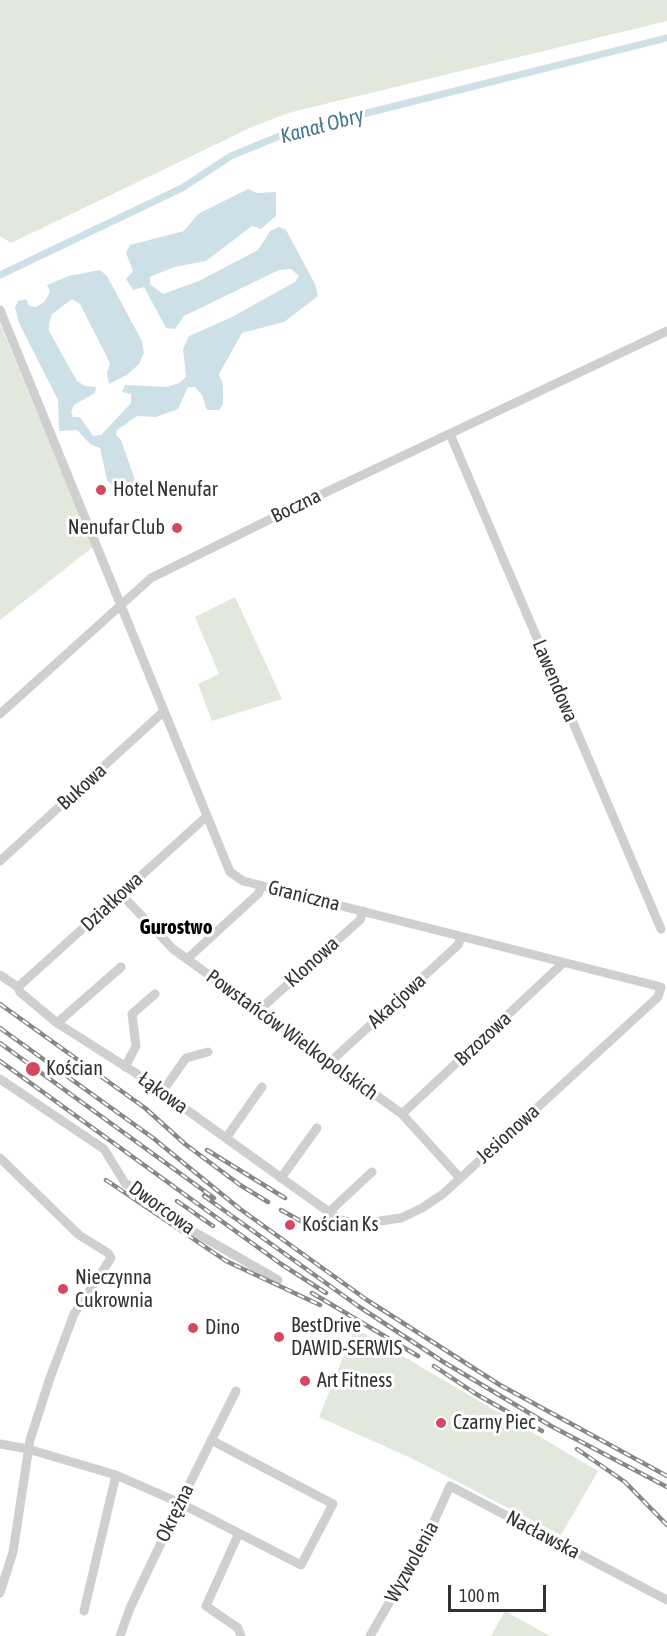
<!DOCTYPE html>
<html>
<head>
<meta charset="utf-8">
<style>
  body { margin:0 }
  #map { position:relative; width:667px; height:1636px; overflow:hidden; background:#fff; font-family:"Asap Condensed",sans-serif }
  canvas { display:block }
  .scale { position:absolute; left:448px; top:1585px; width:98px; height:27px; box-sizing:border-box; border:3px solid #323232; border-top:0; padding-left:8px; font-size:18px; line-height:21px; white-space:nowrap; color:#323232; -webkit-text-stroke:4px #fff; paint-order:stroke }
</style>
</head>
<body>
<div id="map">
<canvas width="667" height="1636"></canvas>
<div class="scale">100 m</div>
</div>
<script>
const context = document.querySelector('canvas').getContext('2d');
context.lineJoin = 'round';
function fillPath(path, color) {
  context.fillStyle = color;
  context.fill(path, 'evenodd');
}
function poly(rows) {
  const path = new Path2D();
  for (const r of rows) {
    path.moveTo(r[0], r[1]);
    for (let i = 2; i < r.length; i += 2) path.lineTo(r[i], r[i + 1]);
  }
  return path;
}
function trace(path, color, width, dash) {
  context.strokeStyle = color;
  context.lineWidth = width;
  context.lineCap = dash ? 'butt' : 'round';
  context.setLineDash(dash || []);
  context.stroke(path);
}
function label(font, color, halo, rows, align = 'center') {
  context.font = font + ' "Asap Condensed",sans-serif';
  context.lineWidth = 6;
  context.setLineDash([]);
  context.textBaseline = 'middle';
  context.strokeStyle = halo;
  context.fillStyle = color;
  for (const [text, x, y, turn = 0] of rows) {
    context.save();
    context.translate(x, y);
    context.rotate((+turn || 0) * Math.PI / 180);
    context.textAlign = isNaN(turn) ? turn : align;
    if (halo) context.strokeText(text, 0, 0);
    context.fillText(text, 0, 0);
    context.restore();
  }
}
fillPath(poly([
  [0,0,667,0,667,21,288,113,252,127,11,243,0,236],
  [0,324,93,547,0,620],
  [235,597,282,699,212,721,198,684,219,674,195,617],
  [355,1328,598,1471,561,1535,411,1458,319,1417],
  [505,1611,550,1636,491,1636]
]), '#e3e8dc');
fillPath(poly([
  [248,189,257,193,276,192,276,216,261,229,252,226,206,261,174,267,150,277,150,284,163,294,199,281,258,250,270,231,279,227,286,230,315,284,318,296,284,322,242,333,219,374,223,385,223,404,219,410,207,410,202,395,195,387,188,387,178,409,156,417,137,416,117,430,116,435,121,440,135,480,133,492,121,495,107,480,100,448,90,444,77,430,59,431,58,400,19,323,15,307,18,301,26,299,29,306,36,307,44,302,50,292,47,285,69,276,100,270,107,276,142,341,144,353,139,364,127,375,109,384,107,373,110,363,80,304,72,299,52,314,49,324,49,331,77,381,85,386,96,387,95,393,74,405,71,411,73,417,80,417,93,436,101,435,131,403,131,394,122,392,125,385,167,387,179,383,186,377,183,349,189,336,232,317,295,282,299,276,291,269,279,270,184,316,175,329,166,328,144,287,133,290,126,279,133,271,126,253,130,245,184,231,198,214]
]), '#cde0e8');
trace(poly([
  [0,275,182,188,231,156,287,133,667,38]
]), '#cde0e8', 7);
trace(poly([
  [0,310,230,872,243,881,661,987,658,997,443,1194,422,1208,401,1218,359,1224,340,1220,134,1072,57,1023,20,992,18,987,0,975],
  [450,434,661,929],
  [0,714,151,578,301,504,667,331],
  [0,861,163,712],
  [121,894,173,949,402,1114,460,1178],
  [187,959,259,893,261,885],
  [18,987,206,817],
  [258,1011,360,920,363,911],
  [57,1023,121,967],
  [330,1062,458,945,461,937],
  [125,1067,136,1046,132,1014,155,994],
  [0,1079,104,1149,125,1183,189,1229,278,1280],
  [162,1092,186,1058,208,1052],
  [402,1114,563,963],
  [226,1138,262,1087],
  [0,1158,79,1235,108,1253,111,1258,74,1314,50,1378,30,1440,13,1552,0,1593],
  [281,1178,317,1128],
  [329,1212,372,1172],
  [0,1444,28,1449,116,1475,180,1503,301,1565,333,1504,211,1440],
  [239,1533,206,1606,238,1628,241,1636],
  [84,1611,116,1475],
  [120,1636,130,1608,180,1503,236,1391],
  [370,1636,427,1537,450,1486,667,1600]
]), '#cfcfcf', 9);
const rail = poly([
  [0,1004,145,1108,185,1144,240,1185,268,1202],
  [0,1028,153,1138,240,1209,367,1300,500,1385,667,1476],
  [0,1043,214,1198],
  [0,1061,281,1264,326,1293],
  [207,1150,285,1198],
  [106,1180,226,1261,320,1305],
  [204,1196,358,1306,442,1361,551,1426,667,1487],
  [177,1201,213,1226],
  [281,1210,306,1224],
  [312,1293,418,1356],
  [434,1366,476,1394,542,1431],
  [577,1449,625,1482,667,1525]
]);
trace(rail, '#878787', 4.5);
trace(rail, '#fff', 2, [7]);
for (const [x, y, r, color] of [
  [101,490,6,"#d44960"],
  [177,528,6,"#d44960"],
  [33,1069,8,"#d44960"],
  [290,1225,6,"#d44960"],
  [63,1289,6,"#d44960"],
  [193,1328,6,"#d44960"],
  [279,1337,6,"#d44960"],
  [305,1381,6,"#d44960"],
  [441,1423,6,"#d44960"]
]) {
  const dot = new Path2D();
  dot.arc(x, y, r, 0, 2 * Math.PI);
  context.fillStyle = color;
  context.fill(dot);
  trace(dot, '#fff', 2);
}
label('20px', '#323232', '#fff', [
  ["Hotel Nenufar",113,490],
  ["Nenufar Club",165,528,"right"],
  ["Kościan",46,1069],
  ["Kościan Ks",302,1225],
  ["Nieczynna",75,1278],
  ["Cukrownia",75,1301],
  ["BestDrive",291,1326],
  ["DAWID-SERWIS",291,1349],
  ["Dino",205,1328],
  ["Art Fitness",317,1381],
  ["Czarny Piec",453,1423]
], 'left');
label('20px', '#323232', '#fff', [
  ["Boczna",296,506,-26],
  ["Lawendowa",555,681,67],
  ["Bukowa",82,787,-42],
  ["Graniczna",304,896,14],
  ["Działkowa",112,902,-43],
  ["Klonowa",312,962,-42],
  ["Akacjowa",397,1001,-42],
  ["Powstańców Wielkopolskich",292,1035,36],
  ["Brzozowa",483,1039,-43],
  ["Łąkowa",163,1093,36],
  ["Jesionowa",508,1134,-42],
  ["Dworcowa",162,1208,36],
  ["Okrężna",175,1513,-64],
  ["Nacławska",543,1535,28],
  ["Wyzwolenia",412,1562,-61]
]);
label('italic 21px', '#47788c', '#fff', [
  ["Kanał Obry",322,126,-15]
]);
label('bold 21px', '#000', '#fff', [
  ["Gurostwo",176,927]
]);
</script>
</body>
</html>
